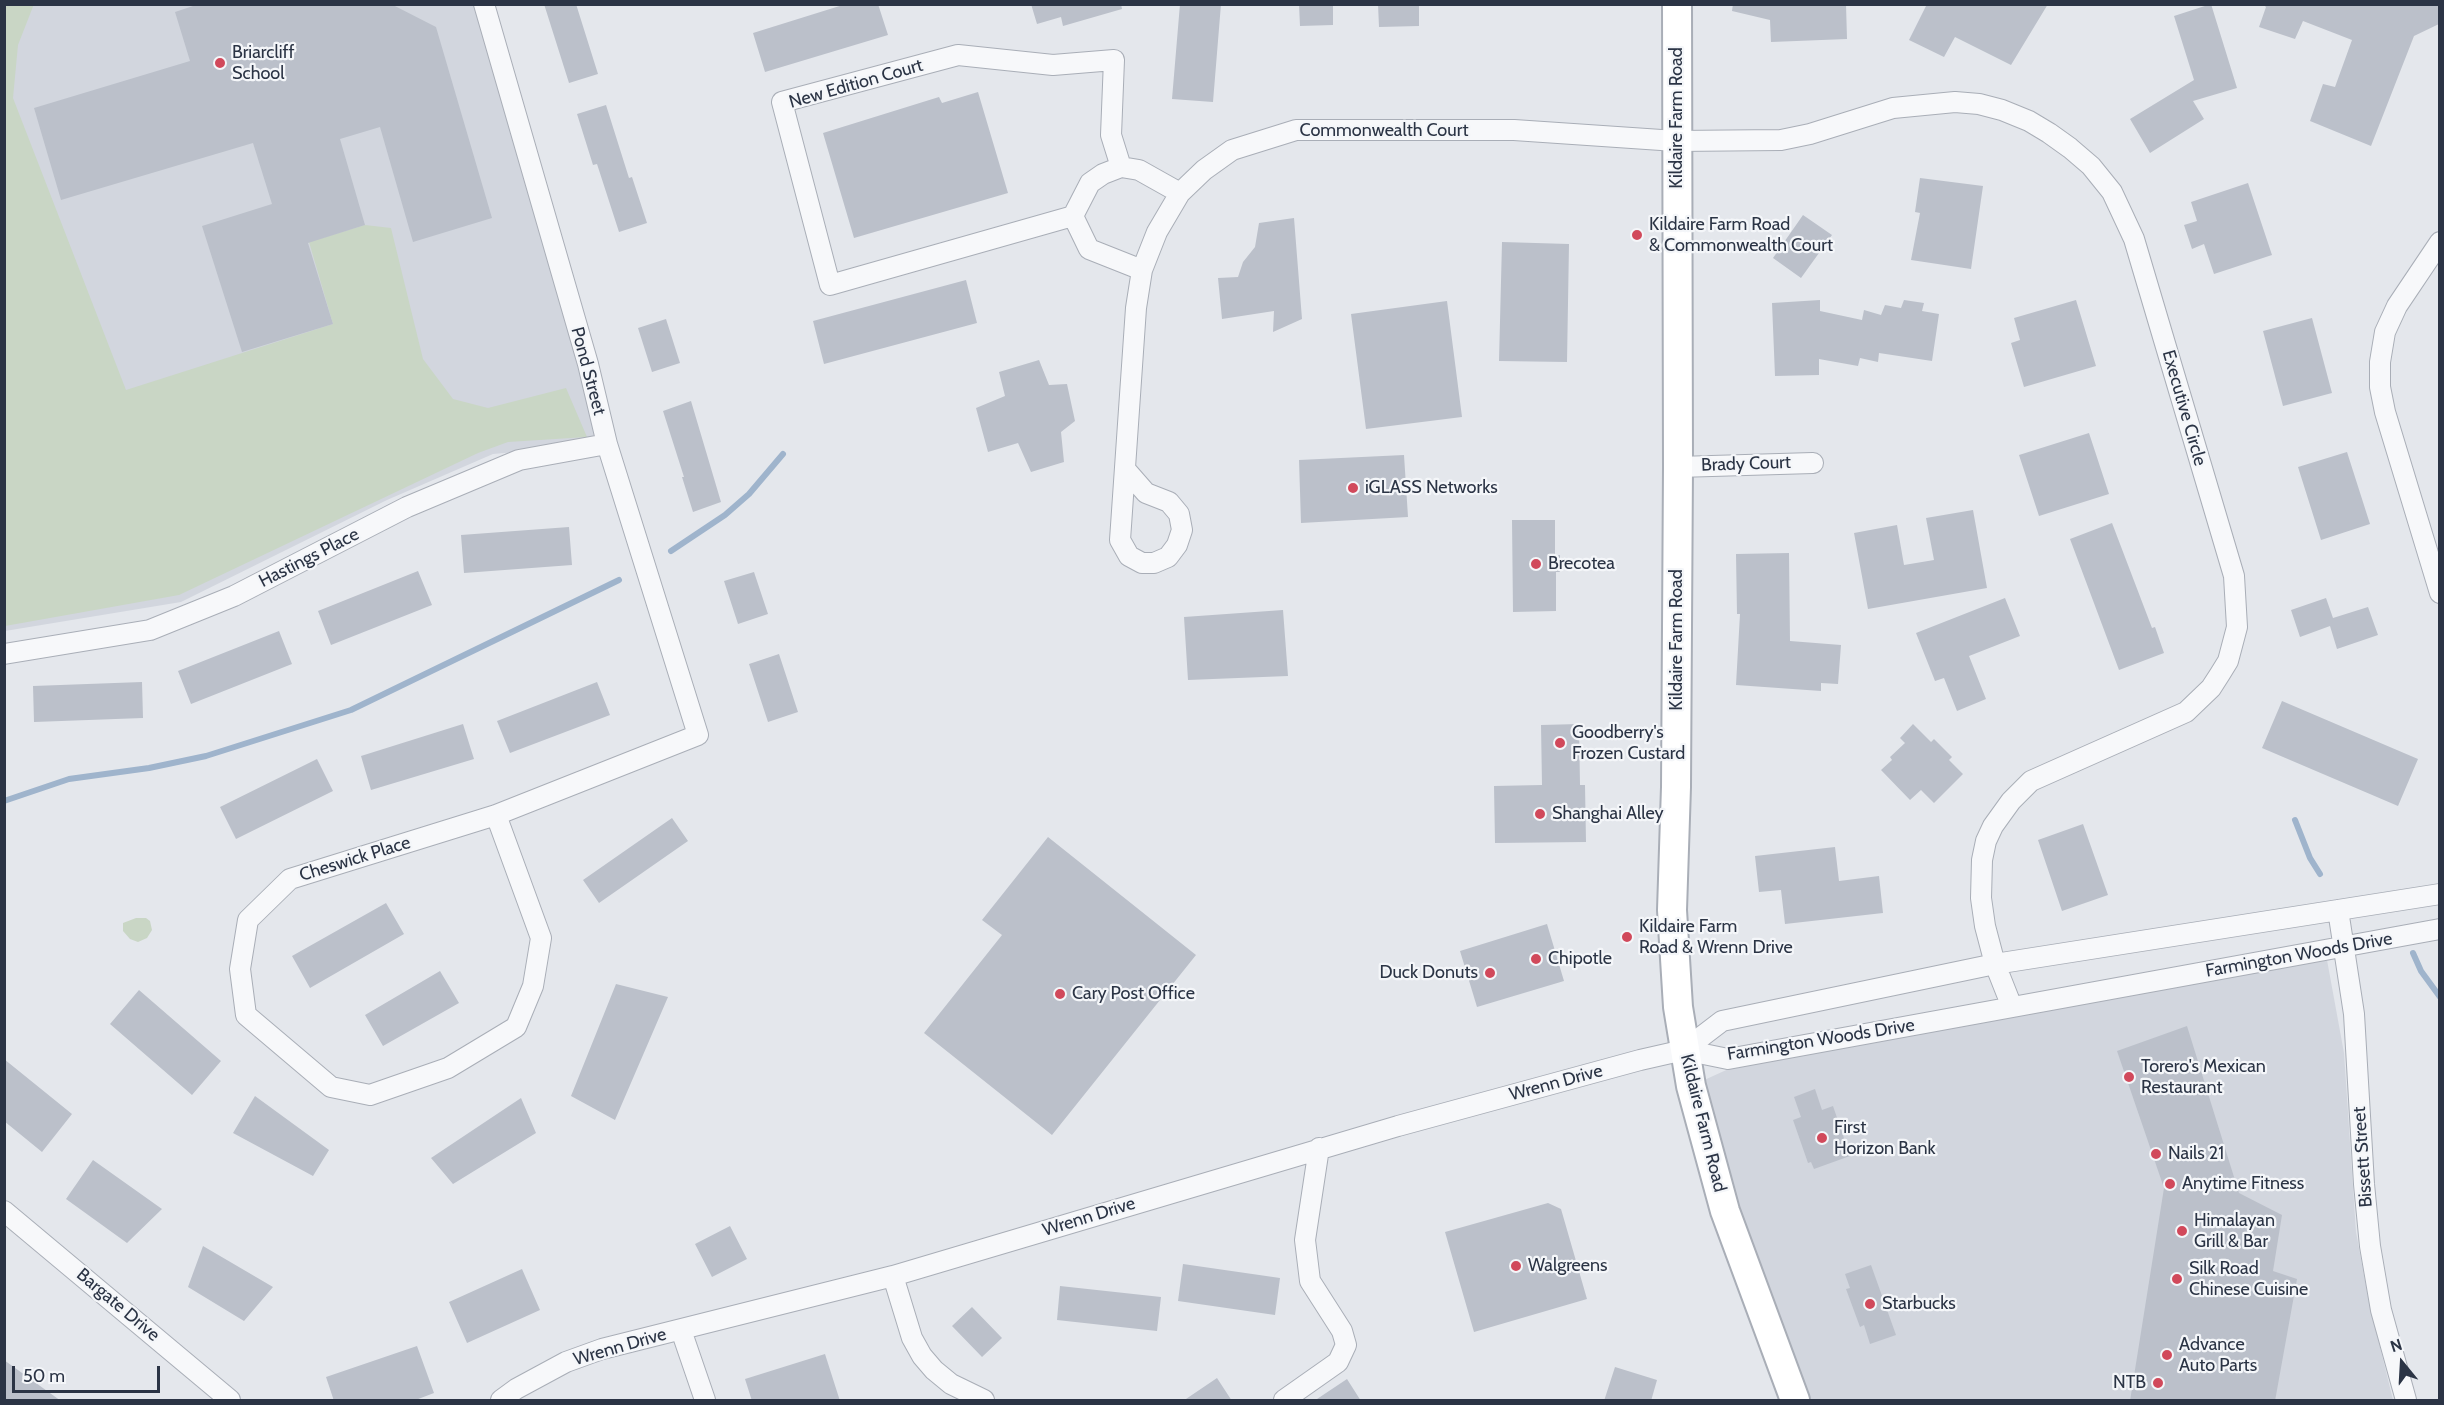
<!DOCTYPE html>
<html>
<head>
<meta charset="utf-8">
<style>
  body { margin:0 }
  #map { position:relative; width:2444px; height:1405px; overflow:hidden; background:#e4e7ec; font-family:Cabin,sans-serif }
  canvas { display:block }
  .frame { position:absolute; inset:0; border:6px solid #2b3445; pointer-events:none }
  .north { position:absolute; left:2372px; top:1333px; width:60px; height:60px; -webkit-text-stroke:4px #f4f6f9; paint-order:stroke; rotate:342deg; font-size:16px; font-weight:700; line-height:24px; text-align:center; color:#2b3445 }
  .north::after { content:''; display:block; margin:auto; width:21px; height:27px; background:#2b3445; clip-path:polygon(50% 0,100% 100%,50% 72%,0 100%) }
  .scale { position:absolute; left:12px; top:1366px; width:148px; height:27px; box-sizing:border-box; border:3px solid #2b3445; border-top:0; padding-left:8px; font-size:18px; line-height:21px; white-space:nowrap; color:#2b3445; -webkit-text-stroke:4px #f4f6f9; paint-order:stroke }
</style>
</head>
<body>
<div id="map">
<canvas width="2444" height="1405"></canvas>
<div class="frame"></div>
<div class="north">N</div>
<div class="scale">50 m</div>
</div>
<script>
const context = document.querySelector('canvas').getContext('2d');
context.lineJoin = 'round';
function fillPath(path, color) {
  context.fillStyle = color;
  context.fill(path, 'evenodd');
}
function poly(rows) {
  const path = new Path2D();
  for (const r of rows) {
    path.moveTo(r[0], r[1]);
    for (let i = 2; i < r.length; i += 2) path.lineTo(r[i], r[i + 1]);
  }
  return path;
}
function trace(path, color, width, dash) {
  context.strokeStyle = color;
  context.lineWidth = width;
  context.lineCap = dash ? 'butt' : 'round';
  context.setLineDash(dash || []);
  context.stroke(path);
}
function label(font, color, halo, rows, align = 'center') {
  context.font = font + ' Cabin,sans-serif';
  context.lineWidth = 4.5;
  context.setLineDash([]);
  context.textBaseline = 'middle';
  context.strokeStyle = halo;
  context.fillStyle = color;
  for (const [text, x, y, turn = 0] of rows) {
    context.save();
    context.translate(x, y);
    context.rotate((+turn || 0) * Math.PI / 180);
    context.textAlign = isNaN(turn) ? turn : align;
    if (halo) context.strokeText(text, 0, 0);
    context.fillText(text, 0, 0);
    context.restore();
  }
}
fillPath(poly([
  [5,5,484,5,607,444,493,454,387,500,181,602,5,631],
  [2327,960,2344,1053,2356,1232,2369,1302,2393,1400,1798,1400,1691,1086,1744,1062]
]), '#d2d6de');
fillPath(poly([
  [34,4,18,45,13,98,126,390,333,324,309,242,365,225,391,228,423,359,453,399,488,408,566,388,587,437,508,442,478,453,179,595,5,626,4,5],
  [136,918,146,918,150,921,152,930,147,938,138,942,130,939,123,931,123,923]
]), '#c9d6c5');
trace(poly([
  [671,551,725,515,749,494,783,454],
  [4,801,69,779,149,768,206,756,351,710,619,580],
  [2295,820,2310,858,2320,874],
  [2413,953,2421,971,2440,997]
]), '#9fb4cc', 6);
fillPath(poly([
  [199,4,391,4,436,27,492,218,413,242,380,127,340,139,365,225,308,243,333,324,242,352,202,226,272,204,253,143,61,200,34,108,190,61,175,12],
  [544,4,576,4,598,74,569,83],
  [846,4,878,4,888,35,765,72,753,33],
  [1031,4,1121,4,1122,9,1063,26,1061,17,1037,24],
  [1180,4,1221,4,1213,102,1172,99],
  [1299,4,1333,4,1333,25,1300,26],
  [1378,4,1419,4,1419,26,1379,27],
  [1733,4,1846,4,1847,39,1771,42,1770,20,1732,11],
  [1927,4,2048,4,2011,65,1955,37,1944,57,1909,40],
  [2211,4,2237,88,2193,101,2204,119,2150,153,2130,119,2194,80,2174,16],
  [2263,4,2439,4,2439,24,2414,36,2371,146,2310,121,2323,84,2335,87,2352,40,2303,21,2295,39,2259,27,2266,7],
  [978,92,1008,193,854,238,823,133,939,97,942,103],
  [606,105,629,178,632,177,647,223,619,232,597,164,593,165,577,114],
  [1920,178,1983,186,1971,269,1911,260,1920,213,1915,212],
  [2248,183,2272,255,2214,274,2204,244,2192,249,2184,225,2197,221,2191,202],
  [1803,215,1832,235,1801,278,1773,258],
  [1294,218,1302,319,1273,332,1274,311,1222,319,1218,278,1238,277,1243,262,1255,247,1259,223],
  [1502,242,1569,244,1567,362,1499,361],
  [966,280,977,323,824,364,813,321],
  [1820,300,1820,311,1862,320,1864,310,1881,315,1885,305,1901,308,1904,300,1924,303,1922,311,1939,314,1932,361,1879,353,1878,362,1860,358,1858,366,1819,359,1819,375,1775,376,1772,303],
  [2076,300,2096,366,2024,387,2011,343,2020,340,2014,318],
  [1447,301,1462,417,1366,429,1351,314],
  [2312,318,2332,393,2283,406,2263,331],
  [666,319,680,363,652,372,638,328],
  [1039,360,1049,385,1067,384,1075,421,1061,432,1064,462,1031,472,1018,443,988,452,976,408,1005,396,999,372],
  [691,401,721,502,693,512,682,477,684,477,663,411],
  [2089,433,2109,494,2039,516,2019,455],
  [2347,452,2370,524,2321,540,2298,467],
  [1404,455,1408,517,1301,523,1299,460],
  [1973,510,1987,588,1868,609,1854,533,1897,525,1904,565,1934,560,1926,518],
  [1512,520,1555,520,1555,556,1560,555,1560,572,1556,572,1556,611,1513,612],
  [2112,523,2152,628,2155,627,2164,653,2119,670,2070,539],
  [569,527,572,565,464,573,461,535],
  [1789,553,1790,641,1841,645,1838,684,1821,683,1821,691,1736,685,1740,614,1737,614,1736,554],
  [418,571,432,605,331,645,318,611],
  [754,572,768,614,738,624,724,581],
  [2005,598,2020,636,1969,656,1986,699,1957,711,1944,678,1935,681,1916,633],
  [2326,598,2333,618,2368,607,2378,635,2337,649,2330,626,2300,637,2291,610],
  [1283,610,1288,676,1188,680,1184,617],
  [279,631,292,664,191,704,178,671],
  [779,654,798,712,768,722,749,664],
  [142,682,143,718,34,722,33,686],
  [597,682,610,715,510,753,497,721],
  [2282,701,2418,759,2398,806,2262,748],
  [463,724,474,759,371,790,361,756],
  [1579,724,1580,785,1585,785,1586,842,1495,843,1494,786,1542,785,1541,725],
  [1913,724,1931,742,1934,739,1952,757,1949,760,1963,774,1934,803,1921,790,1910,800,1881,770,1892,760,1890,757,1905,743,1900,738],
  [317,759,333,791,236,839,220,807],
  [672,818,688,841,599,903,583,880],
  [2083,824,2108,895,2062,911,2038,840],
  [1048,837,1196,955,1052,1135,924,1033,1002,935,982,920],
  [1835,847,1839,881,1879,876,1883,913,1785,924,1781,890,1759,892,1755,856],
  [386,903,404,934,310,988,292,956],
  [1547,924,1564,981,1477,1007,1460,951],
  [440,971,459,1003,383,1046,365,1015],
  [616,984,668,997,615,1120,571,1096],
  [139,990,221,1061,192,1095,110,1024],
  [2187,1026,2239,1193,2282,1215,2273,1271,2297,1279,2275,1401,2130,1401,2164,1188,2117,1051],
  [4,1059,72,1114,42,1152,4,1121],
  [1815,1089,1822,1110,1833,1106,1850,1156,1814,1169,1811,1162,1808,1163,1793,1120,1801,1117,1794,1097],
  [255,1096,329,1150,313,1176,233,1133],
  [521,1098,536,1133,453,1184,431,1158],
  [93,1160,162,1209,127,1243,66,1199],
  [1548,1203,1561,1209,1587,1299,1474,1332,1445,1232],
  [730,1226,747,1259,712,1277,695,1244],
  [203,1246,273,1287,244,1321,188,1287],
  [1183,1264,1280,1278,1275,1315,1178,1301],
  [1871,1265,1896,1335,1870,1344,1864,1325,1860,1327,1846,1289,1850,1288,1845,1274],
  [522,1269,540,1310,467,1343,449,1302],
  [1060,1286,1161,1297,1157,1331,1057,1320],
  [972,1307,1002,1338,982,1357,952,1326],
  [417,1346,434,1393,413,1401,334,1401,326,1377],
  [825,1354,840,1401,752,1401,745,1379],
  [4,1360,61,1401,4,1401],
  [1615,1367,1657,1380,1651,1401,1604,1401],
  [1217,1378,1232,1401,1183,1401],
  [1347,1379,1361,1401,1314,1401]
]), '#bbc0ca');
const minor = poly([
  [484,4,588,364,607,444,698,735,496,815,290,879,248,920,240,969,246,1015,331,1087,370,1095,448,1068,516,1027,533,986,541,938,496,815],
  [1073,216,830,285,782,102,958,55,1053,65,1114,60,1111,135,1121,167],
  [2440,242,2397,306,2385,332,2380,362,2380,387,2385,412,2440,593],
  [1142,270,1089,249,1073,216,1090,183,1103,174,1121,167,1139,170,1180,193],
  [1678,467,1813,463],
  [1125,469,1146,493,1169,502,1179,514,1182,530,1177,545,1168,557,1154,563,1142,563,1129,556,1120,540,1136,308,1142,270,1157,232,1180,193,1204,170,1232,150,1296,130,1514,130,1676,141,1781,140,1810,134,1893,108,1955,102,1979,104,2002,110,2029,121,2049,133,2070,148,2091,166,2112,192,2134,239,2234,576,2237,627,2228,661,2220,674,2211,688,2186,712,2031,781,2011,801,1993,826,1986,841,1982,860,1981,898,1985,926,1995,964,2012,1007],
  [4,654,150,630,234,596,407,507,519,460,607,444],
  [2338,910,2354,1014,2364,1184,2370,1246,2381,1310,2406,1400],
  [1684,1050,1722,1021,1995,964,2440,894],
  [4,1211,230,1400],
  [893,1276,912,1338,922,1356,934,1370,951,1384,984,1400],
  [681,1330,705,1400],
  [501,1400,516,1389,566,1362,602,1349,893,1276,1398,1126,1640,1060,1684,1050,1728,1059,2440,929],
  [1284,1400,1338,1362,1346,1345,1342,1331,1310,1281,1305,1240,1319,1148]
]);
const secondary = poly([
  [1677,4,1678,467,1676,787,1672,910,1678,1007,1691,1086,1725,1211,1795,1400]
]);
trace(minor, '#a9aeb7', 22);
trace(secondary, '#a9aeb7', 32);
trace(minor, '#f7f8fa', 20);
trace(secondary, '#fff', 28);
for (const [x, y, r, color] of [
  [220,63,6,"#d1495b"],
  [1637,235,6,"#d1495b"],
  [1353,488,6,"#d1495b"],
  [1536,564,6,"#d1495b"],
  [1560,743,6,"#d1495b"],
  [1540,814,6,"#d1495b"],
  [1627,937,6,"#d1495b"],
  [1536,959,6,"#d1495b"],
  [1490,973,6,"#d1495b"],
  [1060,994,6,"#d1495b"],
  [2129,1077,6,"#d1495b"],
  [1822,1138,6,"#d1495b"],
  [2156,1154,6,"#d1495b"],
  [2170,1184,6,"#d1495b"],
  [2182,1231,6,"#d1495b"],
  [1516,1266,6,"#d1495b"],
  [2177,1279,6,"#d1495b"],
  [1870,1304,6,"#d1495b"],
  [2167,1355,6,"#d1495b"],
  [2158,1383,6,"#d1495b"]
]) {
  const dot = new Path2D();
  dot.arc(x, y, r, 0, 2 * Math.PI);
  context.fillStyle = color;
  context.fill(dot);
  trace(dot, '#f4f6f9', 2);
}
label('18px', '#2b3445', '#f4f6f9', [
  ["Briarcliff",232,53],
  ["School",232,74],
  ["Kildaire Farm Road",1649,225],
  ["& Commonwealth Court",1649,246],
  ["iGLASS Networks",1365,488],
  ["Brecotea",1548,564],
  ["Goodberry's",1572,733],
  ["Frozen Custard",1572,754],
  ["Shanghai Alley",1552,814],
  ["Kildaire Farm",1639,927],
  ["Road & Wrenn Drive",1639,948],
  ["Chipotle",1548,959],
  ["Duck Donuts",1478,973,"right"],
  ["Cary Post Office",1072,994],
  ["Torero's Mexican",2141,1067],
  ["Restaurant",2141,1088],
  ["First",1834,1128],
  ["Horizon Bank",1834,1149],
  ["Nails 21",2168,1154],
  ["Anytime Fitness",2182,1184],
  ["Himalayan",2194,1221],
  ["Grill & Bar",2194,1242],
  ["Walgreens",1528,1266],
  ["Silk Road",2189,1269],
  ["Chinese Cuisine",2189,1290],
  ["Starbucks",1882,1304],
  ["Advance",2179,1345],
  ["Auto Parts",2179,1366],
  ["NTB",2146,1383,"right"]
], 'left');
label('18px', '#2b3445', '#f4f6f9', [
  ["New Edition Court",856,84,-16],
  ["Kildaire Farm Road",1677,118,-90],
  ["Commonwealth Court",1384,131],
  ["Pond Street",588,371,75],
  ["Executive Circle",2184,408,74],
  ["Brady Court",1746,464,-2],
  ["Hastings Place",309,558,-27],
  ["Kildaire Farm Road",1677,640,-90],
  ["Cheswick Place",355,859,-17],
  ["Farmington Woods Drive",2299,955,-10],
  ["Farmington Woods Drive",1821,1040,-9],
  ["Wrenn Drive",1556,1083,-15],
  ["Kildaire Farm Road",1703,1123,76],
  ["Bissett Street",2363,1157,-94],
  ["Wrenn Drive",1089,1217,-17],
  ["Bargate Drive",118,1305,40],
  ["Wrenn Drive",620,1347,-16]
]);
</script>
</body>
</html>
